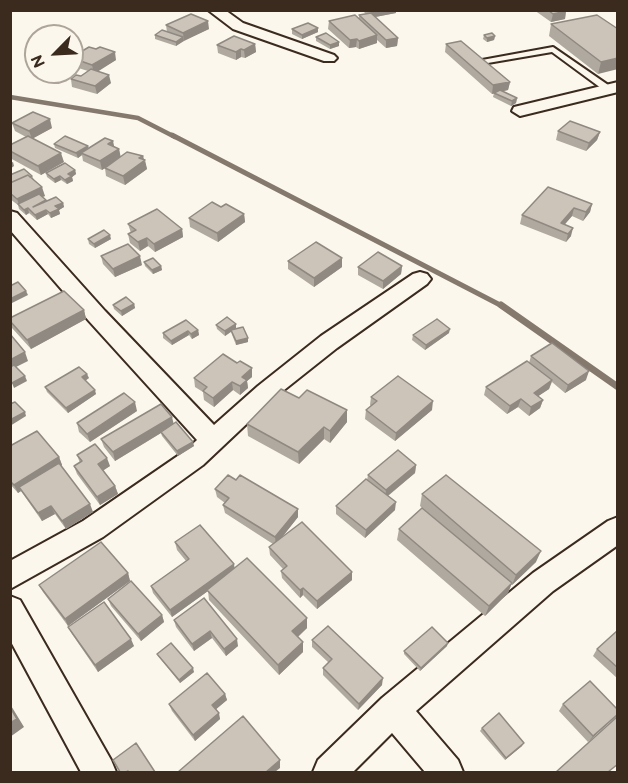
<!DOCTYPE html>
<html>
<head>
<meta charset="utf-8">
<style>
  body { margin:0 }
  #map { position:relative; width:628px; height:783px; overflow:hidden; background:#fbf7ec; font-family:"Balsamiq Sans",sans-serif }
  canvas { display:block }
  .frame { position:absolute; inset:0; border:12px solid #3b2a1e; pointer-events:none }
  .north { position:absolute; left:24px; top:24px; width:60px; height:60px; box-sizing:border-box; background:#fbf7ec; border:2px solid #aea59a; border-radius:50%; rotate:246deg; font-size:16px; font-weight:700; line-height:24px; text-align:center; color:#3b2a1e }
  .north::after { content:''; display:block; margin:auto; width:21px; height:27px; background:#3b2a1e; clip-path:polygon(50% 0,100% 100%,50% 72%,0 100%) }
</style>
</head>
<body>
<div id="map">
<canvas width="628" height="783"></canvas>
<div class="frame"></div>
<div class="north">N</div>
</div>
<script>
const context = document.querySelector('canvas').getContext('2d');
context.lineJoin = 'round';
function poly(rows) {
  const path = new Path2D();
  for (const r of rows) {
    path.moveTo(r[0], r[1]);
    for (let i = 2; i < r.length; i += 2) path.lineTo(r[i], r[i + 1]);
  }
  return path;
}
function trace(path, color, width, dash) {
  context.strokeStyle = color;
  context.lineWidth = width;
  context.lineCap = dash ? 'butt' : 'round';
  context.setLineDash(dash || []);
  context.stroke(path);
}
function fillPath(path, color) {
  context.fillStyle = color;
  context.fill(path, 'evenodd');
}
trace(poly([
  [10,97,138,118,175,137]
]), '#85796d', 4.5);
trace(poly([
  [172,135,504,307]
]), '#85796d', 5);
trace(poly([
  [501,305,618,387]
]), '#85796d', 7);
const service = poly([
  [553,47,611,87,611,91,605,91,552,52,482,64,478,62,482,60,553,47]
]);
const minor = poly([
  [208,10,225,10,243,23,334,55,337,58,334,61,324,61,233,29,208,10],
  [618,82,618,92,520,116,512,111,514,107,618,82],
  [10,211,17,213,105,311,214,425,258,386,321,336,413,274,420,272,427,274,431,279,427,284,337,348,274,398,203,465,103,537,10,589,10,561,83,521,185,451,197,440,89,321,10,230,10,211],
  [618,517,618,545,553,591,416,711,458,760,463,772,425,772,392,733,353,772,313,772,318,760,382,698,533,573,608,521,618,517],
  [10,596,20,600,111,760,116,772,81,772,10,640,10,596]
]);
trace(service, '#3b2a1e', 4);
trace(minor, '#3b2a1e', 4);
fillPath(service, '#fbf7ec');
fillPath(minor, '#fbf7ec');
fillPath(poly([
  [362,10,396,10,396,13,375,17,398,38,397,46,386,48,377,40,377,43,359,49,356,47,349,48,328,29,329,21,359,18,359,15,366,14],
  [534,10,566,10,565,19,551,22],
  [551,24,618,29,598,74,549,36],
  [166,25,209,29,184,40,176,46,155,39,155,35,167,32],
  [292,29,318,32,302,39,292,34],
  [484,35,495,36,494,40,487,42,483,39],
  [316,37,339,42,339,46,330,49,316,41],
  [255,44,256,52,245,58,241,57,236,60,218,53,217,45],
  [446,44,510,82,508,90,502,91,517,98,516,103,511,106,493,97,494,93,492,94,445,52],
  [72,57,116,60,97,71,111,83,97,94,72,87,71,79,81,76,88,71,72,66],
  [12,123,52,128,33,138,64,162,41,175,10,158,10,145,26,137,15,131],
  [558,131,600,132,597,140,586,151,556,140],
  [54,144,88,146,88,148,115,147,119,149,120,157,143,156,147,169,125,185,106,176,105,168,102,170,83,161,82,155,78,158,55,148],
  [75,170,76,174,72,177,73,181,67,184,61,180,55,183,47,177,46,173],
  [10,175,32,176,34,180,45,196,42,197,46,201,63,203,64,207,59,210,60,214,51,218,48,214,37,220,29,213,26,215,19,209,18,205,10,199],
  [592,204,590,212,583,221,572,216,565,224,571,236,566,242,520,224,522,215],
  [221,207,244,214,245,222,218,242,190,227,189,218],
  [128,224,182,229,183,237,155,252,148,246,140,251,130,243,128,234,131,233],
  [88,239,111,239,95,248,89,244],
  [101,256,142,265,115,277,103,264],
  [288,261,342,267,314,287,288,269],
  [144,262,161,266,162,270,153,274,145,266],
  [402,266,401,274,383,289,358,275,358,267],
  [134,304,135,308,122,316,114,309,113,305],
  [84,310,86,319,31,349,12,328,10,324,10,318],
  [216,325,236,328,235,329,248,338,248,342,236,345,231,332,225,336,217,329],
  [198,330,199,335,192,339,189,335,172,345,163,338,163,333],
  [449,333,425,350,412,340,413,335],
  [531,356,586,380,565,393,552,382,549,389,538,396,543,400,540,408,529,416,518,407,507,414,484,395,486,387,529,363],
  [252,377,247,381,248,388,240,395,233,390,214,407,204,400,203,392,195,387,194,378],
  [89,378,85,381,96,394,68,413,47,392,45,387],
  [371,397,432,410,395,441,365,419,366,410,371,406,370,405],
  [137,411,90,442,79,432,77,423],
  [347,422,330,443,324,439,299,464,248,436,247,424],
  [174,424,194,446,178,456,162,436,161,433,115,461,104,447,101,439],
  [10,446,59,457,62,465,61,466,93,512,66,529,55,514,42,521,21,491,18,493,10,484],
  [77,455,110,466,103,470,115,486,118,494,100,505,77,474,74,466,80,463],
  [416,465,415,473,388,496,395,510,365,538,336,514,336,506,367,480,368,475],
  [215,489,298,517,282,537,352,580,317,609,303,595,300,598,282,578,281,571,283,569,270,555,269,547,273,544,225,513,223,505,225,503,217,497],
  [422,494,536,562,512,585,511,584,508,593,485,616,397,540,399,529,442,525,420,506],
  [175,542,234,564,234,568,307,628,298,637,303,642,303,652,279,675,209,600,208,591,172,617,153,593,151,586,186,561,177,550],
  [128,573,130,581,68,626,43,592,39,585],
  [204,598,238,646,226,656,212,638,194,651,176,627,174,620],
  [108,599,162,615,164,622,141,641,111,606],
  [68,627,134,646,98,672,72,634],
  [618,630,618,679,593,656,597,649],
  [312,640,382,685,358,710,323,675,323,668,329,663,312,647],
  [447,646,420,671,404,654,404,651],
  [157,654,194,672,180,683,159,657],
  [225,694,227,700,216,709,220,719,195,741,172,711,169,704],
  [563,704,618,714,588,742,559,711],
  [482,728,522,746,505,760,480,731]
]), '#afa99f');
fillPath(poly([
  [371,10,396,10,396,13,370,18],
  [566,11,565,19,551,22,553,14],
  [208,21,209,29,184,41,183,33],
  [318,28,318,32,302,39,302,35],
  [377,35,377,43,359,49,359,41],
  [495,36,494,40,487,42,487,38],
  [183,37,184,41,176,46,176,42],
  [398,38,397,46,386,48,386,40],
  [357,39,356,47,349,48,350,40],
  [339,42,339,46,330,49,330,45],
  [255,44,256,52,245,58,244,50],
  [241,49,241,57,236,60,236,52],
  [115,52,116,60,94,74,92,65],
  [618,58,618,69,598,74,601,62],
  [109,75,111,83,97,94,95,86],
  [510,82,508,90,492,94,493,85],
  [517,98,516,103,511,106,512,101],
  [50,119,52,128,32,139,29,131],
  [600,132,597,140,586,151,589,143],
  [113,141,115,150,108,144],
  [88,146,89,150,81,153,82,155,78,158,76,153],
  [119,149,121,158,102,170,100,161],
  [61,153,64,162,41,175,38,166],
  [143,156,144,162,145,160,147,169,125,185,123,176],
  [13,162,14,166,10,169,10,163],
  [75,170,76,174,72,177,73,181,67,184,65,180,68,174],
  [60,176,61,180,55,183,54,179],
  [42,187,45,196,20,207,17,199],
  [63,203,64,207,59,210,60,214,51,218,50,213,55,206],
  [592,204,590,212,583,221,586,212],
  [28,208,29,213,26,215,24,210],
  [574,208,572,216,559,231,561,223],
  [46,210,48,214,37,220,35,215],
  [244,214,245,222,218,242,217,233],
  [573,228,571,236,566,242,568,234],
  [182,229,183,237,155,252,154,244],
  [110,235,111,239,95,248,94,244],
  [147,238,148,246,140,251,138,242],
  [140,256,142,265,115,277,113,269],
  [342,258,342,267,314,287,314,278],
  [161,266,162,270,153,274,152,270],
  [402,266,401,274,383,289,383,281],
  [26,291,28,295,10,304,10,299],
  [134,304,135,308,122,316,121,311],
  [84,310,86,319,31,349,27,340],
  [236,324,236,328,225,336,225,331],
  [450,329,449,333,425,350,426,345],
  [198,330,199,335,192,339,191,334],
  [188,331,189,335,172,345,171,341],
  [248,338,248,342,236,345,236,341],
  [25,352,28,361,10,370,10,360],
  [252,368,252,377,247,381,248,388,240,395,240,386,242,377],
  [589,371,586,380,565,393,568,385],
  [87,374,89,378,83,382,82,377],
  [25,376,27,381,14,388,12,383],
  [552,380,549,389,531,401,534,393],
  [232,382,233,390,214,407,213,398],
  [95,390,96,394,68,413,66,408],
  [521,399,518,407,507,414,510,406],
  [543,400,540,408,529,416,531,407],
  [433,401,432,410,395,441,396,433],
  [135,402,137,411,90,442,87,434],
  [347,410,347,422,330,443,330,431],
  [25,412,26,416,10,426,10,420],
  [172,417,174,425,115,461,113,452],
  [324,427,324,439,299,464,298,452],
  [193,442,194,446,178,456,177,451],
  [59,457,62,465,22,490,19,487,21,491,18,493,14,485],
  [107,458,110,466,101,472,98,464],
  [416,465,415,473,385,498,386,490],
  [115,486,118,494,100,505,97,497],
  [396,502,395,510,365,538,366,530],
  [90,504,93,512,66,529,62,521],
  [51,506,55,514,42,521,38,513],
  [298,509,298,517,276,545,275,537],
  [541,551,536,562,512,585,516,575],
  [234,564,235,571,207,590,208,591,172,617,170,610],
  [352,572,352,580,317,609,317,601],
  [128,573,130,581,68,626,65,619],
  [512,583,508,593,485,616,489,606],
  [303,588,303,595,300,598,300,590],
  [162,615,164,622,141,641,138,634],
  [307,618,307,628,293,641,292,631],
  [210,631,212,638,194,651,192,644],
  [131,639,134,646,98,672,95,665],
  [237,639,238,646,226,656,224,649],
  [303,642,303,652,279,675,278,665],
  [448,643,447,646,420,671,421,668],
  [193,668,194,672,180,683,179,680],
  [383,678,382,685,358,710,359,704],
  [225,694,227,700,214,711,212,705],
  [10,704,24,727,10,737],
  [219,713,220,719,195,741,193,735],
  [618,714,614,718,588,742,593,736],
  [524,743,522,746,505,760,506,758],
  [280,760,280,768,275,772,266,772]
]), '#8f8982');
const building = poly([
  [548,10,566,10,566,11,553,14,548,10],
  [371,13,398,38,386,40,359,15,371,13],
  [191,14,208,21,183,33,166,25,191,14],
  [355,15,377,35,359,41,357,39,350,40,329,21,355,15],
  [597,15,618,29,618,58,601,62,551,24,597,15],
  [308,23,318,28,302,35,292,29,308,23],
  [162,30,183,37,176,42,155,35,162,30],
  [326,33,339,42,330,45,316,37,326,33],
  [492,33,495,36,487,38,484,35,492,33],
  [234,36,255,44,244,50,241,49,236,52,217,45,234,36],
  [461,41,510,82,493,85,446,44,461,41],
  [89,47,96,49,100,47,115,52,92,65,72,58,72,57,89,47],
  [91,69,109,75,95,86,71,79,76,75,81,76,91,69],
  [500,90,517,98,512,101,494,93,500,90],
  [33,112,50,119,29,131,12,123,33,112],
  [570,121,600,132,589,143,558,131,570,121],
  [28,136,61,153,38,166,10,151,10,145,28,136],
  [65,136,88,146,76,153,54,144,65,136],
  [105,138,113,141,108,144,119,149,100,161,81,153,105,138],
  [127,152,143,156,139,158,145,160,123,176,105,168,127,152],
  [65,163,75,170,68,174,72,176,65,180,60,176,54,179,46,173,65,163],
  [24,169,32,176,30,177,28,175,10,183,10,175,24,169],
  [28,175,42,187,17,199,10,193,10,183,28,175],
  [548,187,592,204,586,212,574,208,561,223,573,228,568,234,522,215,548,187],
  [39,194,46,200,33,207,56,197,63,203,55,206,59,209,50,213,46,210,35,215,28,208,24,210,18,204,39,194],
  [212,202,221,207,226,204,244,214,217,233,189,218,212,202],
  [157,209,182,229,154,244,147,238,138,242,128,234,136,230,128,224,157,209],
  [104,230,110,235,94,244,88,239,104,230],
  [316,242,342,258,314,278,288,261,316,242],
  [128,244,140,256,113,269,101,256,128,244],
  [378,252,402,266,383,281,358,267,378,252],
  [153,258,161,266,152,270,144,262,153,258],
  [18,282,26,291,10,299,10,286,18,282],
  [64,291,84,310,27,340,10,321,10,318,64,291],
  [126,297,134,304,121,311,113,305,126,297],
  [227,317,236,324,225,331,216,325,227,317],
  [437,319,450,329,426,345,413,335,437,319],
  [186,320,198,330,191,334,188,331,171,341,163,333,186,320],
  [243,327,248,338,236,341,231,330,243,327],
  [10,334,25,352,10,360,10,334],
  [552,343,589,371,568,385,531,356,552,343],
  [223,354,237,363,240,361,252,368,242,377,247,380,240,386,232,382,213,398,203,391,207,387,194,378,223,354],
  [527,361,552,380,534,393,543,400,531,407,521,399,510,406,486,387,527,361],
  [14,365,25,376,12,383,10,382,10,367,14,365],
  [79,367,87,374,82,377,95,390,66,408,45,387,79,367],
  [398,376,433,401,396,433,366,410,377,401,371,397,398,376],
  [281,389,299,398,307,390,347,410,330,431,324,427,298,452,247,424,281,389],
  [124,393,135,402,87,434,77,423,124,393],
  [15,402,25,412,10,420,10,404,15,402],
  [161,404,172,417,113,452,101,439,161,404],
  [176,422,193,442,177,451,161,432,176,422],
  [37,431,59,457,14,485,10,481,10,446,37,431],
  [95,444,107,458,98,464,115,486,97,497,74,466,82,461,77,455,95,444],
  [398,450,416,465,386,490,368,475,398,450],
  [59,463,90,504,62,521,51,506,38,513,19,487,59,463],
  [228,475,236,480,240,475,298,509,275,537,223,505,229,498,215,489,228,475],
  [446,475,541,551,516,575,422,494,446,475],
  [366,479,396,502,366,530,336,506,366,479],
  [422,508,512,583,489,606,399,529,422,508],
  [302,522,352,572,317,601,303,588,300,590,281,571,287,566,269,547,302,522],
  [200,525,234,564,170,610,151,586,189,559,175,542,200,525],
  [101,542,128,573,65,619,39,585,101,542],
  [247,558,307,618,292,631,303,642,278,665,207,590,247,558],
  [131,581,162,615,138,634,108,599,131,581],
  [204,598,237,639,224,649,210,631,192,644,174,620,204,598],
  [104,602,131,639,95,665,68,627,104,602],
  [328,626,383,678,359,704,323,668,332,659,312,640,328,626],
  [432,627,448,643,421,668,404,651,432,627],
  [618,630,618,668,597,649,618,630],
  [171,643,193,668,179,680,157,654,171,643],
  [207,673,225,694,212,705,219,713,193,735,169,704,207,673],
  [590,681,618,710,618,714,593,736,563,704,590,681],
  [10,707,17,719,10,723,10,707],
  [499,713,524,743,506,758,482,728,499,713],
  [243,716,280,760,266,772,178,772,243,716],
  [618,716,618,764,608,772,556,772,618,716],
  [136,743,155,772,129,772,128,771,126,772,120,772,113,760,136,743]
]);
fillPath(building, '#ccc4b9');
trace(building, '#8f8982', 1.5);
</script>
</body>
</html>
